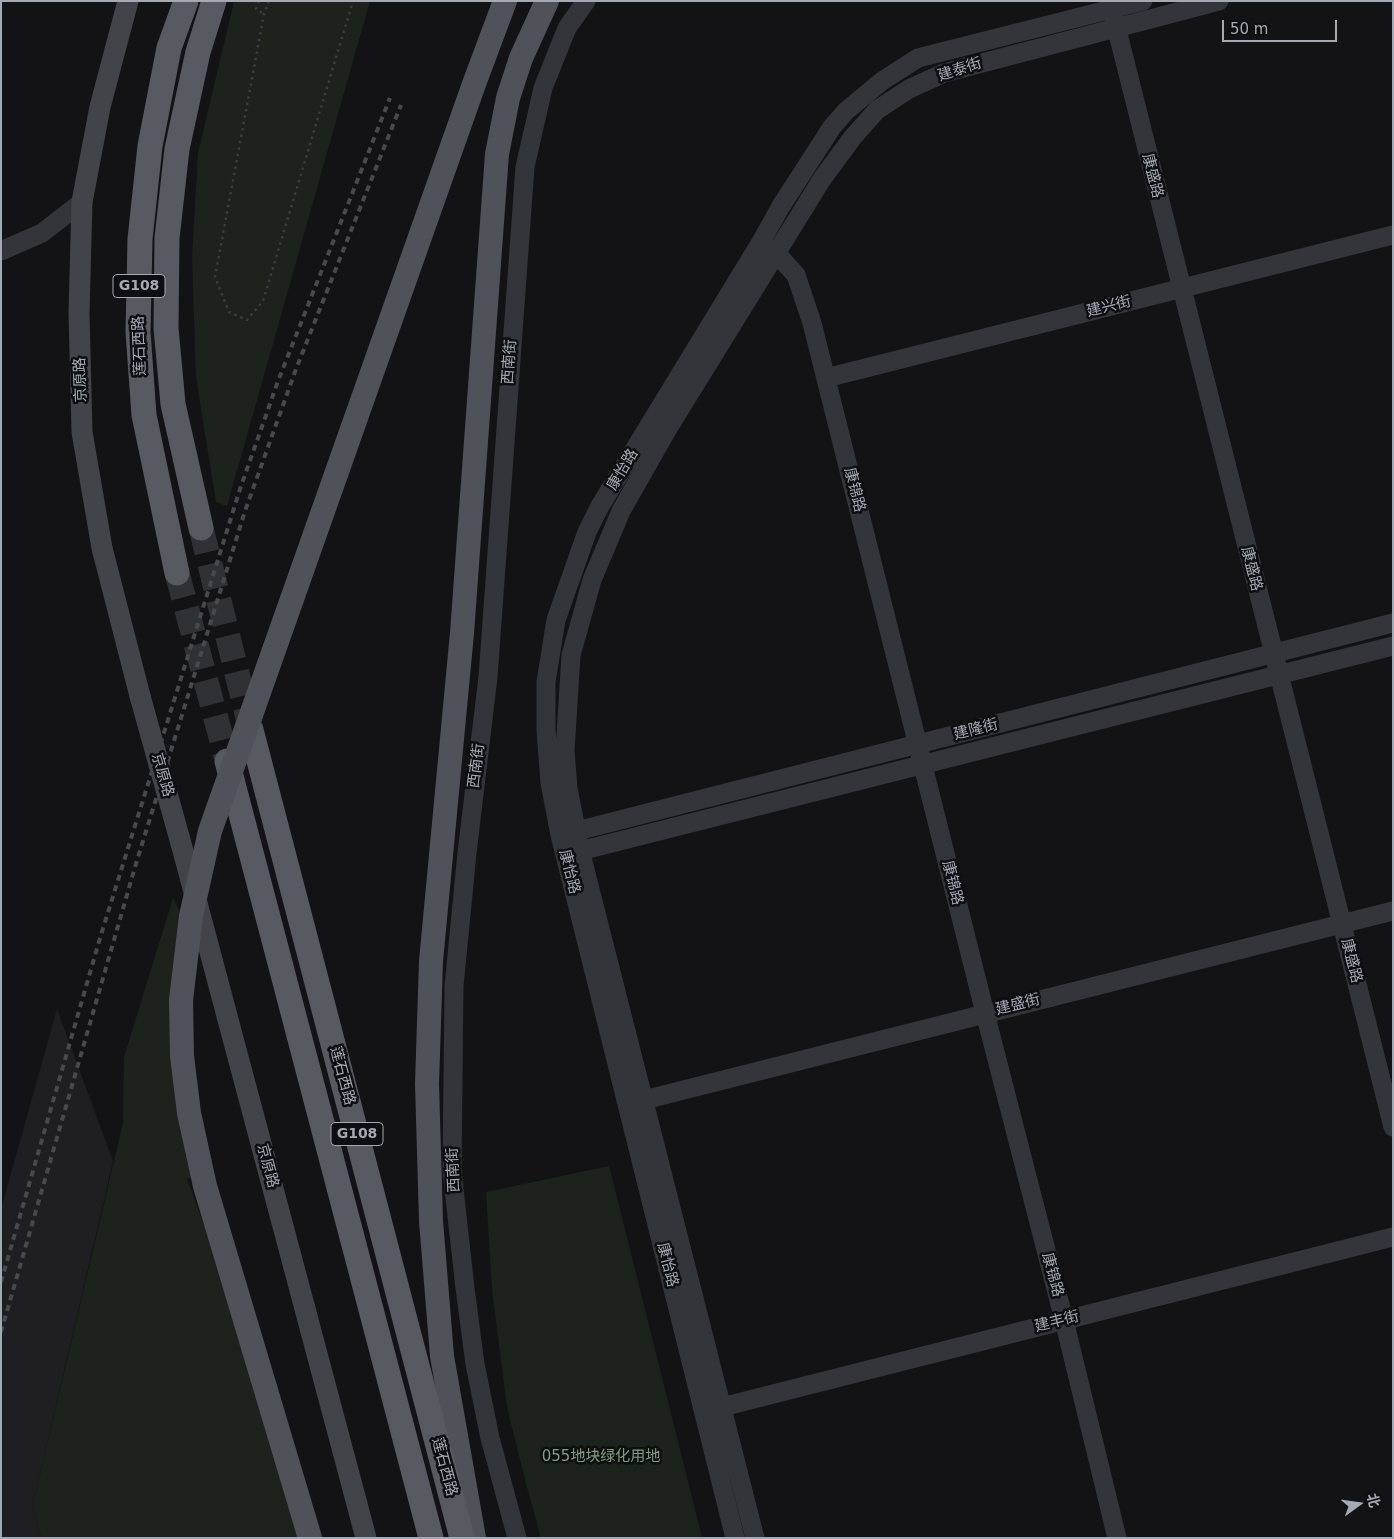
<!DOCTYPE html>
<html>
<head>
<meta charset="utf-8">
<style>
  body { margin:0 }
  #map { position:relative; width:1394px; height:1539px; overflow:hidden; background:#131315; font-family:"DejaVu Sans","Noto Sans SC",sans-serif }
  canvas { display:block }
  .frame { position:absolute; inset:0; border:2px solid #a4a9b6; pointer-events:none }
  .north { position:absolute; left:1334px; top:1479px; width:50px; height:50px; -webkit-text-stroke:4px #0e0e10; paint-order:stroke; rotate:76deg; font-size:14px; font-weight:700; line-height:20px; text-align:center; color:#a4a9b6 }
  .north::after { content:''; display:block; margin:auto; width:18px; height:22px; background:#a4a9b6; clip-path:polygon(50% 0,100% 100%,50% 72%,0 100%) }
  .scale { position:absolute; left:1222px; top:20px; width:115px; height:22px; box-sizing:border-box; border:2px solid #a4a9b6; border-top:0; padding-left:6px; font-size:15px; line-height:18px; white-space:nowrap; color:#a4a9b6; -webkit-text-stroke:4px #0e0e10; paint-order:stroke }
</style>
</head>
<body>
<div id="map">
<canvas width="1394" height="1539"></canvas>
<div class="frame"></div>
<div class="north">北</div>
<div class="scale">50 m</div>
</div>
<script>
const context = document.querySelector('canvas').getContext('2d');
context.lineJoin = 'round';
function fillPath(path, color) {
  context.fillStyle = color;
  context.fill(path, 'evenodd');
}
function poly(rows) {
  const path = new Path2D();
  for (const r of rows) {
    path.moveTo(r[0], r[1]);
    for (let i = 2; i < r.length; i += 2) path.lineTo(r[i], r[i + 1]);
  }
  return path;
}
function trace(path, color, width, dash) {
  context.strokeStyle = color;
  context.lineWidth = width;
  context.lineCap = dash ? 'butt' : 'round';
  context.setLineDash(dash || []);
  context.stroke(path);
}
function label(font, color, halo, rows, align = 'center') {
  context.font = font + ' "DejaVu Sans","Noto Sans SC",sans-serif';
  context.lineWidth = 5;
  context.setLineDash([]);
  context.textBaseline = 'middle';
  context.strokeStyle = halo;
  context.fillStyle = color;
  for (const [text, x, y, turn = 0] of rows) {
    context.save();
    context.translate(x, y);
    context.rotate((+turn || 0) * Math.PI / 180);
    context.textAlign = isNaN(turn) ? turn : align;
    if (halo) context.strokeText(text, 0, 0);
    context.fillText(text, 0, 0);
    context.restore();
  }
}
fillPath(poly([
  [57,1009,113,1161,33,1504,41,1538,1,1538,1,1209]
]), '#1f1f22');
fillPath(poly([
  [234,1,370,1,227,506,216,502,196,377,192,258,198,153],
  [173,898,197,947,190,1056,213,1172,187,1179,298,1478,314,1538,41,1538,33,1504,123,1123,124,1057],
  [609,1166,702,1538,541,1538,527,1487,507,1407,492,1290,486,1192]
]), '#1b231c');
trace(poly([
  [201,528,251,730],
  [177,573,226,756]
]), '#303135', 25, [25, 12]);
trace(poly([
  [259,1,256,9,264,14],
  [269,1,264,14,215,277,229,312,247,320,263,301,353,1]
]), '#3a3c41', 2.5, [2.5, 4]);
trace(poly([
  [1114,18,1393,1127],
  [766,246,776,253,796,275,812,323,985,1013,1064,1320,1117,1538],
  [1,251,42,233,82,202],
  [826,378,1393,235],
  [565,834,1393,623],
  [568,854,1393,646],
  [644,1100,1393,911],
  [722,1407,1393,1237],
  [517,1538,490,1438,475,1364,465,1288,452,1171,454,986,467,853,488,677,525,167,543,88,567,28,586,1],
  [735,1538,560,835,550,783,546,730,546,682,556,620,587,532,600,506,761,242,781,206,832,127,846,111,882,81,918,58,1143,1],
  [755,1538,580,850,568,788,565,751,571,655,592,580,621,511,667,430,822,179,853,137,877,110,909,89,944,73,1219,1]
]), '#34353a', 19);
trace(poly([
  [128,1,100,107,82,202,79,313,82,432,102,548,140,696],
  [185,858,366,1538]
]), '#42444a', 21);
trace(poly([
  [474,1538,442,1356,431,1221,427,1084,431,961,462,633,497,154,508,98,521,58,547,1]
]), '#505259', 24);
trace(poly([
  [201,528,173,404,166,328,167,238,177,149,198,52,214,1],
  [177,573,144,415,138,332,140,239,150,146,169,48,186,1],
  [251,730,462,1538],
  [227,761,431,1538]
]), '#585a62', 25);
trace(poly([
  [1,1282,100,938,240,489,278,381,390,98],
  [1,1332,135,867,245,511,296,369,401,105]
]), '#47494f', 4, [6, 5]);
trace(poly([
  [140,696,185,858]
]), '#42444a', 21);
trace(poly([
  [310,1538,205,1186,189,1113,182,1056,181,1000,191,916,210,831,474,84,505,1]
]), '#505259', 24);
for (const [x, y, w] of [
  [139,286,52],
  [357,1134,52]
]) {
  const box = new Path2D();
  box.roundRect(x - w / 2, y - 11.5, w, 23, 4);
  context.fillStyle = '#0e0e10';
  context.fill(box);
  trace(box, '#a4a9b6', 1);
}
label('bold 14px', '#a4a9b6', null, [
  ["G108",139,286],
  ["G108",357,1134]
]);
label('15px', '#a4a9b6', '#0e0e10', [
  ["建泰街",960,70,-18],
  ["康盛路",1152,176,76],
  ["建兴街",1109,307,-14],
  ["莲石西路",140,346,-92],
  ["西南街",510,362,-86],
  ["京原路",81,380,-92],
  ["康怡路",623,470,-59],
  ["康锦路",854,490,76],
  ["康盛路",1251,569,76],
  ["建隆街",976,730,-14],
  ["西南街",477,766,-83],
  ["京原路",162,775,74],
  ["康怡路",569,872,76],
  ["康锦路",952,883,76],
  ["康盛路",1351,961,76],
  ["建盛街",1018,1005,-14],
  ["莲石西路",342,1076,75],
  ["京原路",267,1166,75],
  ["西南街",454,1170,-93],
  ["康怡路",667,1265,76],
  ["康锦路",1052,1275,75],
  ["建丰街",1057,1322,-14],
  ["莲石西路",444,1467,75]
]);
label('15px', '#7aa17c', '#0e0e10', [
  ["055地块绿化用地",601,1457]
]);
</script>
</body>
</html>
